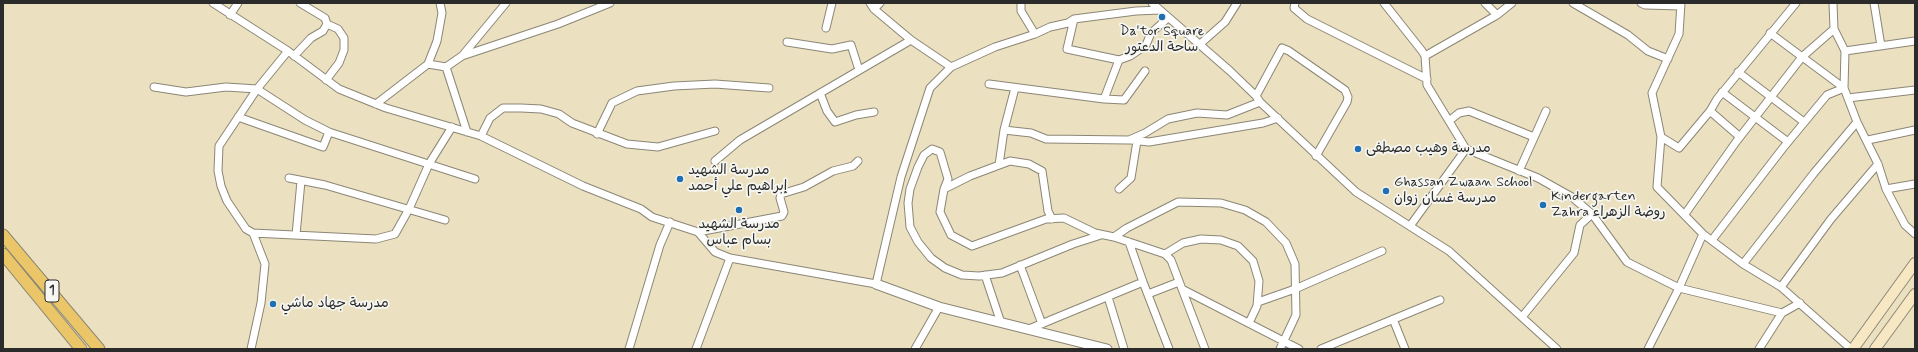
<!DOCTYPE html>
<html>
<head>
<meta charset="utf-8">
<style>
  body { margin:0 }
  #map { position:relative; width:1918px; height:352px; overflow:hidden; background:#ebe1c0; font-family:Mynerve,sans-serif }
  canvas { display:block }
  .frame { position:absolute; inset:0; border:4px solid #2b2b2b; pointer-events:none }
</style>
</head>
<body>
<div id="map">
<canvas width="1918" height="352"></canvas>
<div class="frame"></div>
</div>
<script>
const context = document.querySelector('canvas').getContext('2d');
context.lineJoin = 'round';
function poly(rows) {
  const path = new Path2D();
  for (const r of rows) {
    path.moveTo(r[0], r[1]);
    for (let i = 2; i < r.length; i += 2) path.lineTo(r[i], r[i + 1]);
  }
  return path;
}
function trace(path, color, width, dash) {
  context.strokeStyle = color;
  context.lineWidth = width;
  context.lineCap = dash ? 'butt' : 'round';
  context.setLineDash(dash || []);
  context.stroke(path);
}
function label(font, color, halo, rows, align = 'center') {
  context.font = font + ' Mynerve,"Playpen Sans Arabic",sans-serif';
  context.lineWidth = 3.5;
  context.setLineDash([]);
  context.textBaseline = 'middle';
  context.strokeStyle = halo;
  context.fillStyle = color;
  for (const [text, x, y, turn = 0] of rows) {
    context.save();
    context.translate(x, y);
    context.rotate((+turn || 0) * Math.PI / 180);
    context.textAlign = isNaN(turn) ? turn : align;
    if (halo) context.strokeText(text, 0, 0);
    context.fillText(text, 0, 0);
    context.restore();
  }
}
const minor = poly([
  [213,3,288,51,257,89,219,146,218,171,221,186,227,201,246,229,253,233,265,264,261,303,251,349],
  [300,3,325,18,327,24,338,29,344,38,344,50,339,63,326,80],
  [870,3,874,9,911,40,951,67],
  [1021,3,1021,11,1035,34],
  [1152,3,1230,71,1256,96,1260,102,1356,192,1449,251,1557,349],
  [1295,3,1294,8,1307,19,1427,79],
  [1384,3,1422,51,1425,56,1427,85,1466,149,1538,178,1572,197,1592,214,1627,262,1679,288,1782,313,1800,303],
  [1485,3,1497,15],
  [1573,3,1628,35,1648,51,1668,59],
  [1641,3,1645,5,1681,6],
  [1681,3,1679,34,1652,93,1661,137,1657,187,1703,234,1743,264,1781,287,1851,349],
  [1833,3,1834,29,1845,51,1844,88,1857,122,1878,164,1886,189,1905,225,1915,234],
  [1874,3,1881,46],
  [874,9,880,3],
  [230,15,238,3],
  [1074,19,1067,49,1119,60],
  [826,28,832,3],
  [1770,33,1844,88],
  [787,42,832,49,851,45,859,70],
  [1199,45,1225,22,1237,3],
  [288,51,339,89,386,108,481,136,583,186,641,209,652,217,698,232,715,252,730,258,876,284,901,177,930,88,951,67,995,47,1035,34,1050,27,1068,23,1074,19,1136,11,1160,10],
  [1845,51,1915,41],
  [294,56,311,38,323,31,327,24],
  [462,56,506,3],
  [1425,56,1497,15,1512,3],
  [428,64,437,41,442,13,440,3],
  [446,67,467,132],
  [1738,72,1804,122],
  [989,84,1104,99,1124,100,1145,71],
  [154,87,186,92,226,87,257,89,305,120,329,132,475,179],
  [1722,92,1788,142],
  [820,93,827,111,835,122,856,115,874,112],
  [1256,96,1282,48,1289,51,1345,90,1348,97,1347,102,1316,156],
  [1848,98,1915,90],
  [1104,99,1119,60,1130,56,1146,45,1151,33,1168,18],
  [376,104,428,64,446,67,462,56,558,24,610,3],
  [1710,111,1740,137],
  [238,117,323,147,329,132],
  [1449,121,1459,113,1469,111,1534,137],
  [1004,130,1031,133,1046,139,1129,140,1145,133,1168,119,1197,113,1227,115,1260,102],
  [597,134,612,103,637,91,674,86,715,84,769,88],
  [481,136,490,118,503,108,521,108,541,109,559,114,572,123,627,144,658,147,715,131],
  [1661,137,1679,148,1710,111,1717,99,1796,3],
  [1131,140,1149,142,1263,123,1278,118],
  [1868,140,1915,130],
  [715,161,740,140,911,40],
  [999,165,1004,130,1015,88],
  [1519,171,1546,111],
  [289,178,325,185,445,220],
  [944,189,948,179,940,152,932,149,924,155,918,167,910,189,908,203,910,227,918,242,931,258,945,268,962,275,979,276,1002,273,1073,244,1101,235],
  [1119,189,1131,178,1137,141],
  [1886,189,1915,184],
  [1685,214,1736,142,1802,57,1834,29],
  [1052,219,1048,211,1042,171,1029,164,1010,161,970,176,944,189,940,212,951,235,972,246,1046,219,1064,218,1095,233,1114,237,1165,254,1171,260,1182,289,1299,349],
  [1410,226,1466,149],
  [698,232,782,216,784,212,780,198,781,194,804,187,833,171,853,166,858,161],
  [253,233,376,239,395,234,409,209,429,164,452,127],
  [296,235,301,181],
  [1114,237,1127,228,1178,202,1221,203,1245,210,1266,222,1286,243,1295,264,1296,315,1280,349],
  [1712,240,1783,148,1827,95,1844,88],
  [1129,242,1143,282],
  [1165,254,1183,243,1201,239,1221,240,1238,246,1253,261,1259,281,1257,306,1249,323],
  [1743,264,1814,173,1857,122],
  [1020,265,1042,324],
  [985,275,1001,323],
  [1781,287,1831,219,1878,164],
  [1182,289,1205,349],
  [1148,294,1179,282],
  [1108,297,1124,349],
  [1258,302,1295,289,1382,251],
  [1522,317,1574,253,1580,225,1592,214],
  [1393,319,1405,349],
  [1029,329,1143,282,1169,349],
  [629,349,660,245,670,222],
  [696,349,730,258],
  [915,349,939,307],
  [1321,349,1440,300],
  [1648,349,1679,288,1703,234],
  [1759,349,1782,313]
]);
const tertiary = poly([
  [876,284,939,307,1107,349]
]);
const secondary = poly([
  [1853,349,1915,263],
  [1875,349,1915,294]
]);
const primary = poly([
  [3,235,99,349],
  [3,254,81,349]
]);
trace(minor, '#8b8676', 9);
trace(tertiary, '#8b8676', 11);
trace(secondary, '#8b8676', 12);
trace(primary, '#8b8676', 13);
trace(minor, '#fff', 7);
trace(tertiary, '#fff', 9);
trace(secondary, '#f7e8c3', 10);
trace(primary, '#ebc669', 11);
for (const [x, y, r, color] of [
  [1162,17,4,"#1f6fb2"],
  [1358,149,4,"#1f6fb2"],
  [680,179,4,"#1f6fb2"],
  [1386,191,4,"#1f6fb2"],
  [1543,205,4,"#1f6fb2"],
  [739,210,4,"#1f6fb2"],
  [273,304,4,"#1f6fb2"]
]) {
  const dot = new Path2D();
  dot.arc(x, y, r, 0, 2 * Math.PI);
  context.fillStyle = color;
  context.fill(dot);
  trace(dot, '#f6f6f2', 1.5);
}
for (const [x, y, w] of [
  [52,291,14]
]) {
  const box = new Path2D();
  box.roundRect(x - w / 2, y - 11, w, 22, 3);
  context.fillStyle = '#f6f6f2';
  context.fill(box);
  trace(box, '#2b2b2b', 1);
}
label('bold 13px', '#2b2b2b', null, [
  ["1",52,291]
]);
label('14px', '#2b2b2b', '#f6f6f2', [
  ["Da'tor Square",1162,32,"center"],
  ["ساحة الدعتور",1162,48,"center"],
  ["مدرسة وهيب مصطفى",1366,149],
  ["مدرسة الشهيد",688,171],
  ["إبراهيم علي أحمد",688,187],
  ["Ghassan Zwaan School",1394,183],
  ["مدرسة غسان زوان",1394,199],
  ["Kindergarten",1551,197],
  ["Zahra روضة الزهراء",1551,213],
  ["مدرسة الشهيد",739,225,"center"],
  ["بسام عباس",739,241,"center"],
  ["مدرسة جهاد ماشي",281,304]
], 'left');
</script>
</body>
</html>
